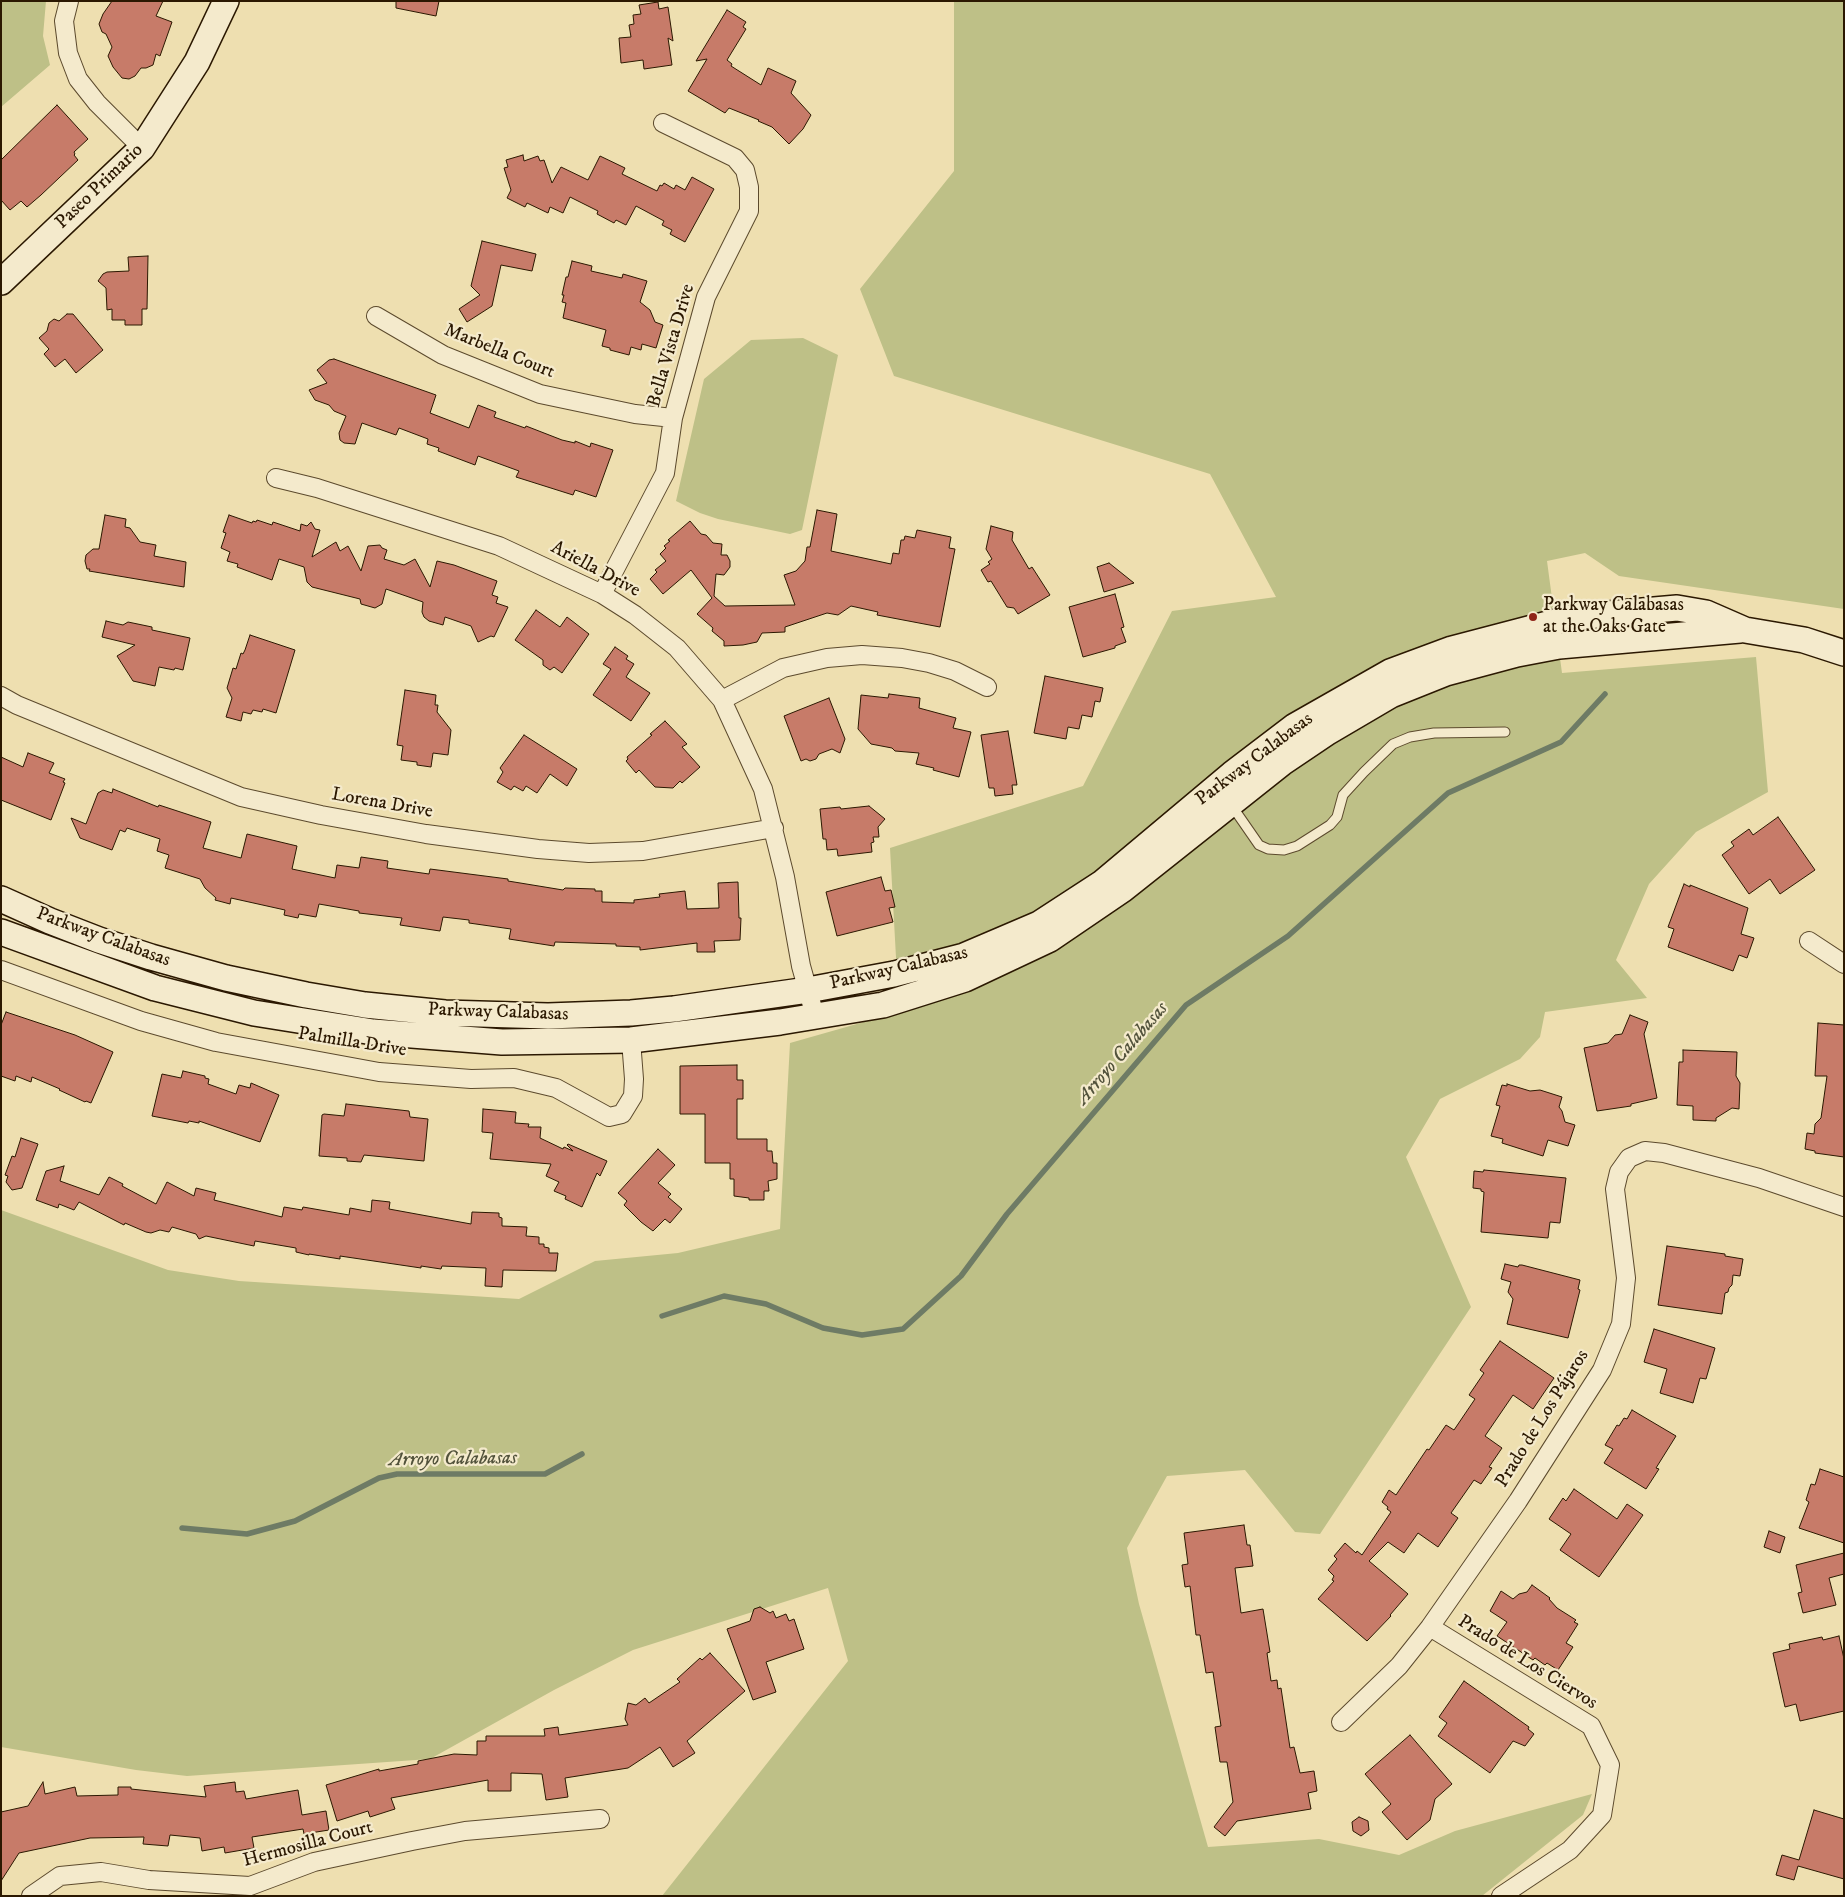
<!DOCTYPE html>
<html>
<head>
<meta charset="utf-8">
<style>
  body { margin:0 }
  #map { position:relative; width:1845px; height:1897px; overflow:hidden; background:#eedfb0; font-family:"IM FELL DW Pica",serif }
  canvas { display:block }
  .frame { position:absolute; inset:0; border:2px solid #2b1801; pointer-events:none }
</style>
</head>
<body>
<div id="map">
<canvas width="1845" height="1897"></canvas>
<div class="frame"></div>
</div>
<script>
const context = document.querySelector('canvas').getContext('2d');
context.lineJoin = 'round';
function fillPath(path, color) {
  context.fillStyle = color;
  context.fill(path, 'evenodd');
}
function poly(rows) {
  const path = new Path2D();
  for (const r of rows) {
    path.moveTo(r[0], r[1]);
    for (let i = 2; i < r.length; i += 2) path.lineTo(r[i], r[i + 1]);
  }
  return path;
}
function trace(path, color, width, dash) {
  context.strokeStyle = color;
  context.lineWidth = width;
  context.lineCap = dash ? 'butt' : 'round';
  context.setLineDash(dash || []);
  context.stroke(path);
}
function label(font, color, halo, rows, align = 'center') {
  context.font = font + ' "IM FELL DW Pica",serif';
  context.lineWidth = 4.5;
  context.setLineDash([]);
  context.textBaseline = 'middle';
  context.strokeStyle = halo;
  context.fillStyle = color;
  for (const [text, x, y, turn = 0] of rows) {
    context.save();
    context.translate(x, y);
    context.rotate((+turn || 0) * Math.PI / 180);
    context.textAlign = isNaN(turn) ? turn : align;
    if (halo) context.strokeText(text, 0, 0);
    context.fillText(text, 0, 0);
    context.restore();
  }
}
fillPath(poly([
  [1,1,46,1,43,36,50,65,1,107],
  [954,1,1844,1,1844,609,1619,576,1585,553,1547,561,1562,673,1756,657,1768,792,1696,832,1649,884,1616,960,1647,998,1545,1012,1540,1037,1520,1059,1440,1099,1406,1157,1471,1307,1320,1534,1295,1532,1245,1470,1167,1476,1127,1548,1139,1604,1208,1847,1319,1839,1399,1855,1455,1831,1592,1794,1583,1815,1482,1896,662,1896,848,1661,828,1588,633,1650,554,1690,430,1759,187,1776,136,1770,1,1747,1,1210,168,1270,239,1281,519,1299,595,1261,678,1253,780,1229,790,1043,899,1012,890,848,1083,786,1172,611,1276,597,1210,474,894,376,860,289,954,171],
  [803,338,838,355,802,530,790,534,718,519,700,513,676,501,704,379,751,340]
]), '#bec087');
trace(poly([
  [662,1316,724,1296,766,1304,823,1328,862,1335,903,1329,961,1276,1007,1214,1186,1005,1288,936,1448,793,1561,742,1605,694],
  [182,1528,247,1534,295,1521,379,1478,397,1474,545,1474,582,1454]
]), '#6e7b65', 5.5);
const building = poly([
  [112,1,163,1,156,16,172,22,160,56,156,54,153,65,146,68,141,68,135,76,129,79,122,78,113,67,108,56,112,47,106,34,102,32,99,24,103,14,112,1],
  [396,1,439,1,436,16,396,8,396,1],
  [658,2,659,9,668,7,673,41,668,38,672,65,644,69,643,60,621,63,619,38,631,37,629,25,634,24,633,15,641,14,639,5,658,2],
  [727,10,746,22,743,27,746,29,727,60,732,64,731,66,761,85,768,68,796,81,791,93,811,115,803,129,789,144,772,127,758,121,759,120,729,108,725,113,688,91,707,59,696,61,727,10],
  [57,105,88,139,74,152,75,154,74,155,78,160,41,195,27,207,21,201,10,210,1,200,1,160,57,105],
  [523,155,524,161,538,156,540,161,544,160,552,183,561,167,588,180,600,156,625,168,622,174,657,191,660,185,662,186,664,183,674,189,676,185,685,190,692,177,714,189,685,242,670,234,672,230,662,225,664,221,636,206,626,225,616,220,614,223,597,214,598,211,570,197,563,213,550,207,548,213,527,203,525,207,507,198,511,190,504,168,508,167,506,160,523,155],
  [482,241,536,254,532,271,501,265,492,306,467,322,459,309,480,295,471,286,482,241],
  [148,256,147,309,142,309,142,325,125,325,125,320,112,320,112,309,107,310,106,288,98,281,103,274,107,272,129,271,128,257,148,256],
  [572,261,592,266,591,271,622,278,623,274,647,281,640,302,650,310,655,322,663,325,656,348,642,344,641,350,631,347,629,355,610,350,610,348,602,346,606,330,563,318,566,303,562,302,564,295,562,295,566,277,568,277,572,261],
  [67,314,73,314,103,350,76,373,65,359,55,367,44,354,49,349,39,338,47,331,49,323,54,319,59,321,67,314],
  [334,359,436,395,430,413,469,428,478,405,496,412,494,417,525,428,526,426,562,440,575,443,575,441,590,447,591,443,613,450,596,497,575,490,573,495,516,477,519,471,478,456,475,465,438,451,439,448,427,444,428,439,399,428,396,435,362,423,355,444,344,443,340,440,339,433,346,416,334,411,329,405,315,400,309,390,327,383,317,370,329,360,334,359],
  [817,510,837,514,831,551,891,564,893,553,899,554,901,540,904,540,905,536,915,538,917,530,951,537,949,548,955,549,940,627,877,615,878,612,851,606,838,615,827,613,785,627,785,632,762,633,757,642,743,645,724,646,724,641,712,631,713,628,697,614,712,598,691,570,663,594,650,579,657,572,655,570,666,561,660,554,666,548,664,546,670,541,668,540,690,521,701,534,706,535,713,543,722,544,721,555,727,555,730,561,730,567,724,575,716,574,714,596,725,606,795,605,784,575,796,571,805,561,807,547,810,547,817,510],
  [105,515,126,519,125,527,130,528,140,542,156,545,154,556,186,562,184,587,89,571,90,569,87,569,85,561,86,555,93,549,99,549,105,515],
  [229,515,252,523,253,521,256,522,257,520,272,525,273,522,300,531,301,524,307,526,311,522,315,529,320,530,312,557,336,542,340,551,348,546,361,571,368,546,380,545,382,548,387,550,384,559,404,565,415,559,430,587,437,561,454,565,497,581,492,595,498,597,496,603,508,607,494,637,491,636,478,642,471,626,445,617,443,625,429,621,424,617,422,612,423,602,386,589,382,604,375,608,361,604,360,599,312,587,307,582,304,567,279,559,272,580,237,567,238,564,227,561,230,552,221,548,226,533,223,532,229,515],
  [991,526,1013,532,1012,540,1029,569,1032,567,1050,595,1018,614,1014,608,1007,607,991,581,988,582,981,570,990,564,988,562,992,559,986,549,991,526],
  [1109,563,1134,583,1104,592,1097,567,1109,563],
  [1115,594,1124,627,1121,628,1126,642,1115,646,1115,648,1083,657,1069,607,1115,594],
  [536,610,560,627,567,617,589,634,562,673,554,667,550,670,543,665,543,660,515,640,536,610],
  [106,621,123,625,128,622,152,627,152,630,190,638,183,670,175,668,174,670,159,667,155,686,133,681,117,656,135,645,102,637,106,621],
  [250,635,295,650,276,713,263,709,262,712,253,710,251,714,243,712,241,721,226,717,232,698,227,688,233,668,236,669,241,653,243,654,245,650,250,635],
  [615,647,628,656,626,659,634,664,626,677,650,693,631,721,593,695,611,669,603,664,615,647],
  [1045,676,1103,688,1100,702,1095,701,1092,717,1082,715,1079,729,1068,727,1066,739,1034,733,1045,676],
  [405,690,436,695,435,705,438,705,437,712,451,730,448,755,433,753,431,767,417,765,417,762,401,760,403,746,397,745,405,690],
  [889,694,920,698,919,708,956,718,953,728,971,732,959,777,933,770,934,768,916,764,919,753,895,751,892,748,871,744,858,729,861,695,888,698,889,694],
  [829,698,845,739,840,753,832,749,819,754,816,759,810,761,806,759,801,761,784,716,829,698],
  [665,721,687,744,682,747,700,767,682,783,680,781,673,788,655,787,639,770,636,773,626,761,628,759,627,757,652,735,650,734,665,721],
  [1008,731,1017,785,1012,785,1013,794,995,796,994,788,989,788,981,735,1008,731],
  [524,735,577,769,567,786,550,774,537,793,526,786,523,791,514,786,511,790,497,782,503,772,500,768,524,735],
  [28,753,54,763,49,773,65,779,63,782,65,783,51,820,1,800,1,757,23,767,28,753],
  [113,789,158,807,159,805,211,822,203,848,241,858,247,834,297,846,292,869,335,878,337,865,359,868,361,857,388,861,387,868,429,874,430,869,508,879,508,881,563,890,565,888,595,889,595,891,602,891,602,902,634,903,634,900,660,897,659,894,685,891,687,909,719,908,718,883,738,882,739,918,741,918,740,940,714,941,715,952,697,952,697,943,640,950,640,947,616,946,616,944,555,942,554,946,509,939,511,929,469,923,469,920,443,917,440,931,400,925,402,918,359,913,359,911,319,904,316,917,299,914,298,918,284,915,285,910,231,898,230,904,215,900,216,898,205,888,200,879,165,868,169,855,157,851,160,839,127,828,125,832,120,830,112,850,80,838,71,818,86,824,98,793,103,790,112,793,113,789],
  [869,806,885,819,878,827,879,837,873,837,874,842,871,843,872,852,838,856,837,849,827,850,826,839,823,839,820,809,840,807,841,809,869,806],
  [1778,817,1815,870,1780,894,1770,879,1749,894,1722,855,1734,846,1731,842,1749,829,1753,835,1778,817],
  [881,877,885,891,891,890,895,907,889,908,893,922,837,936,826,892,881,877],
  [1684,884,1690,887,1690,885,1748,908,1741,934,1754,938,1747,958,1739,955,1733,971,1668,947,1674,929,1668,927,1684,884],
  [6,1012,75,1035,113,1052,91,1103,86,1101,85,1102,59,1090,60,1089,32,1077,31,1082,16,1076,15,1081,1,1076,1,1025,6,1012],
  [1630,1015,1648,1022,1644,1034,1657,1098,1631,1104,1631,1106,1597,1111,1584,1048,1608,1043,1615,1035,1622,1034,1630,1015],
  [1818,1023,1844,1025,1844,1157,1815,1153,1815,1151,1805,1149,1807,1133,1814,1134,1815,1124,1821,1118,1827,1076,1815,1076,1818,1023],
  [1683,1050,1737,1052,1736,1076,1740,1083,1739,1109,1732,1108,1716,1118,1716,1121,1693,1120,1693,1106,1677,1105,1679,1062,1683,1062,1683,1050],
  [737,1065,737,1080,743,1080,743,1099,737,1099,737,1139,767,1139,767,1151,772,1151,773,1163,777,1163,777,1179,768,1181,769,1191,764,1191,764,1200,749,1200,749,1198,734,1196,734,1179,730,1179,730,1163,705,1163,705,1114,680,1114,680,1066,737,1065],
  [183,1071,205,1076,205,1078,209,1079,208,1084,236,1094,239,1085,250,1088,251,1083,279,1095,260,1142,199,1121,199,1123,189,1121,188,1123,152,1116,162,1074,181,1078,183,1071],
  [1507,1084,1530,1091,1540,1090,1562,1097,1559,1107,1562,1111,1565,1122,1575,1125,1568,1146,1548,1140,1543,1156,1502,1143,1503,1139,1491,1136,1500,1106,1496,1105,1502,1085,1507,1086,1507,1084],
  [346,1104,409,1111,410,1117,428,1119,424,1161,364,1155,361,1162,347,1161,347,1158,319,1156,322,1115,324,1114,344,1116,346,1104],
  [483,1109,516,1112,515,1123,529,1124,528,1127,541,1127,540,1138,563,1149,564,1147,573,1151,567,1145,568,1144,607,1161,600,1176,597,1173,582,1207,565,1199,566,1196,554,1191,559,1182,546,1176,551,1164,490,1159,493,1133,482,1132,483,1109],
  [21,1138,38,1144,22,1188,12,1190,6,1182,8,1176,5,1175,12,1156,15,1157,21,1138],
  [658,1149,675,1165,658,1183,671,1194,668,1197,682,1209,670,1223,665,1219,653,1231,641,1222,624,1205,627,1201,618,1193,658,1149],
  [64,1166,60,1181,99,1195,109,1177,123,1184,122,1186,156,1204,167,1182,194,1196,196,1188,216,1193,214,1200,282,1217,284,1207,302,1210,303,1207,349,1215,350,1208,371,1212,372,1200,390,1202,389,1209,471,1224,472,1212,499,1213,499,1217,502,1218,502,1226,527,1227,526,1236,539,1237,539,1244,544,1244,544,1247,549,1248,549,1253,558,1253,556,1271,503,1270,502,1287,485,1286,486,1268,442,1266,441,1269,421,1266,421,1268,340,1256,340,1259,309,1254,309,1255,296,1252,296,1248,255,1241,254,1246,206,1236,199,1239,196,1234,172,1227,169,1232,160,1230,151,1233,146,1232,125,1223,124,1225,79,1202,74,1210,59,1204,58,1208,36,1200,46,1171,64,1166],
  [1484,1170,1566,1178,1560,1223,1550,1222,1548,1238,1481,1232,1484,1192,1481,1191,1481,1189,1473,1188,1474,1171,1483,1172,1484,1170],
  [1667,1246,1725,1254,1725,1256,1743,1259,1740,1276,1733,1275,1732,1285,1729,1288,1728,1292,1725,1293,1722,1314,1658,1305,1667,1246],
  [1505,1264,1518,1267,1519,1265,1522,1265,1580,1280,1578,1289,1580,1290,1568,1338,1507,1324,1513,1299,1508,1292,1511,1282,1501,1279,1505,1264],
  [1654,1329,1715,1348,1706,1379,1700,1378,1693,1403,1660,1393,1667,1369,1644,1362,1654,1329],
  [1500,1341,1554,1378,1533,1409,1513,1395,1485,1436,1502,1448,1489,1467,1492,1468,1481,1484,1474,1480,1451,1513,1458,1518,1438,1547,1418,1533,1404,1553,1388,1542,1369,1561,1408,1594,1390,1615,1391,1616,1367,1641,1318,1599,1334,1581,1332,1580,1334,1576,1328,1570,1337,1559,1334,1556,1345,1543,1356,1553,1357,1551,1362,1555,1391,1512,1387,1509,1388,1507,1382,1502,1389,1490,1396,1495,1427,1449,1429,1450,1446,1425,1454,1430,1475,1399,1469,1395,1484,1373,1480,1370,1500,1341],
  [1632,1410,1676,1436,1656,1468,1659,1469,1646,1489,1604,1463,1613,1449,1605,1445,1617,1425,1619,1426,1624,1418,1627,1419,1632,1410],
  [1820,1469,1844,1477,1844,1543,1799,1528,1809,1502,1806,1500,1811,1484,1815,1485,1820,1469],
  [1574,1489,1617,1519,1627,1504,1643,1515,1599,1577,1560,1550,1571,1534,1549,1519,1563,1498,1566,1501,1574,1489],
  [1244,1525,1247,1545,1250,1545,1253,1566,1235,1568,1241,1613,1263,1609,1270,1652,1267,1653,1271,1681,1277,1680,1278,1689,1281,1688,1290,1748,1294,1747,1300,1773,1314,1771,1317,1791,1308,1793,1311,1809,1237,1821,1225,1836,1214,1827,1233,1802,1227,1762,1220,1762,1215,1727,1221,1726,1213,1672,1206,1673,1200,1635,1196,1635,1190,1586,1185,1587,1182,1565,1188,1564,1184,1533,1244,1525],
  [1769,1531,1785,1537,1780,1553,1764,1547,1769,1531],
  [1844,1553,1844,1574,1829,1578,1836,1605,1803,1613,1798,1593,1802,1592,1796,1565,1844,1553],
  [1532,1585,1550,1598,1549,1599,1557,1608,1576,1620,1574,1622,1578,1624,1566,1643,1573,1647,1558,1670,1547,1663,1545,1665,1535,1658,1533,1660,1497,1636,1507,1622,1490,1611,1501,1591,1513,1599,1519,1594,1527,1592,1532,1585],
  [760,1607,770,1613,773,1611,776,1618,786,1614,789,1621,794,1619,804,1649,766,1662,776,1692,753,1700,727,1629,750,1621,754,1609,760,1607],
  [1839,1636,1844,1659,1844,1711,1800,1721,1796,1704,1785,1707,1773,1653,1790,1649,1789,1644,1822,1637,1823,1640,1839,1636],
  [710,1653,745,1691,687,1741,695,1753,673,1767,660,1747,628,1768,565,1778,568,1797,546,1800,542,1774,511,1773,511,1791,488,1791,488,1780,391,1798,395,1809,370,1817,368,1811,337,1821,326,1785,379,1769,379,1771,418,1764,418,1761,454,1754,477,1755,477,1741,486,1741,486,1736,545,1736,544,1729,558,1727,559,1735,628,1725,625,1719,628,1703,636,1705,645,1698,649,1703,680,1682,677,1679,700,1658,702,1660,710,1653],
  [1464,1681,1529,1727,1528,1729,1534,1734,1525,1746,1513,1741,1490,1773,1438,1736,1447,1723,1439,1717,1464,1681],
  [1410,1735,1452,1784,1435,1799,1430,1820,1407,1840,1382,1812,1391,1804,1365,1774,1410,1735],
  [43,1782,45,1794,75,1787,77,1796,118,1795,118,1787,131,1787,131,1789,206,1797,204,1786,235,1782,236,1792,244,1791,246,1799,298,1790,302,1815,326,1811,329,1830,304,1834,303,1829,252,1837,254,1848,225,1853,224,1847,202,1851,200,1838,170,1835,168,1846,143,1844,144,1837,90,1838,19,1853,1,1881,1,1812,28,1806,43,1782],
  [1814,1810,1844,1819,1844,1879,1798,1866,1794,1880,1776,1875,1782,1855,1799,1860,1814,1810],
  [1359,1817,1368,1821,1369,1830,1361,1836,1353,1831,1352,1822,1359,1817]
]);
fillPath(building, '#c77b69');
trace(building, '#2b1801', 1);
const lane = poly([
  [1232,806,1259,845,1268,849,1284,850,1297,846,1330,825,1337,817,1343,795,1364,772,1393,744,1410,737,1434,733,1505,732]
]);
const street = poly([
  [69,1,64,21,68,53,78,79,97,103,142,148],
  [376,316,443,355,540,394,635,414,673,418],
  [276,478,317,488,499,546,602,594,635,615,677,648,722,700,763,789,785,877,801,966,815,1016],
  [602,594,665,473,673,418,706,297,749,211,749,187,745,170,735,158,663,123],
  [1,696,17,705,241,797,321,815,426,834,538,849,589,853,643,851,774,828],
  [722,700,783,668,827,658,862,655,902,658,929,663,955,671,987,687],
  [1809,941,1844,964],
  [1,970,141,1021,216,1042,379,1072,471,1079,514,1078,556,1088,609,1117,622,1114,633,1096,634,1079,631,1040],
  [1430,1627,1591,1726,1610,1765,1602,1815,1570,1850,1501,1896],
  [1341,1722,1399,1666,1430,1627,1518,1501,1602,1370,1621,1324,1626,1278,1615,1189,1619,1172,1629,1158,1645,1151,1664,1153,1759,1178,1844,1207],
  [31,1896,60,1876,101,1872,149,1880,250,1886,314,1862,412,1841,465,1831,600,1819]
]);
const secondary = poly([
  [1,282,142,148,197,62,226,1],
  [1,899,50,921,99,940,151,957,226,978,306,995,365,1005,445,1013,548,1016,631,1013,674,1009,808,990,894,974,964,956,1039,924,1102,883,1232,774,1295,726,1390,672,1452,649,1574,617,1677,608,1706,613,1745,630,1804,640,1844,653],
  [1,932,155,988,254,1013,373,1032,502,1042,631,1040,780,1022,883,1005,965,979,1050,939,1122,890,1282,763,1328,732,1391,695,1446,673,1517,654,1559,646,1740,630]
]);
trace(lane, '#5c4a2d', 11);
trace(street, '#5c4a2d', 20);
trace(secondary, '#2b1801', 28);
trace(lane, '#f4eacc', 9);
trace(street, '#f4eacc', 18);
trace(secondary, '#f4eacc', 25);
for (const [x, y, r, color] of [
  [1533,617,5,"#8f2418"]
]) {
  const dot = new Path2D();
  dot.arc(x, y, r, 0, 2 * Math.PI);
  context.fillStyle = color;
  context.fill(dot);
  trace(dot, '#f4eacc', 2);
}
label('19px', '#2b1801', '#f4eacc', [
  ["Paseo Primario",100,187,-44],
  ["Bella Vista Drive",672,346,-74],
  ["Marbella Court",499,352,22],
  ["Ariella Drive",595,570,28],
  ["Parkway Calabasas",1255,760,-37],
  ["Lorena Drive",382,804,10],
  ["Parkway Calabasas",103,938,20],
  ["Parkway Calabasas",899,969,-13],
  ["Parkway Calabasas",498,1013,2],
  ["Palmilla Drive",352,1043,9],
  ["Prado de Los Pájaros",1543,1419,-58],
  ["Prado de Los Ciervos",1527,1663,32],
  ["Hermosilla Court",308,1845,-15]
]);
label('19px', '#2b1801', '#f4eacc', [
  ["Parkway Calabasas",1543,606],
  ["at the Oaks Gate",1543,628]
], 'left');
label('italic 20px', '#52523b', '#f4eacc', [
  ["Arroyo Calabasas",1123,1054,-49],
  ["Arroyo Calabasas",453,1460,-1]
]);
</script>
</body>
</html>
